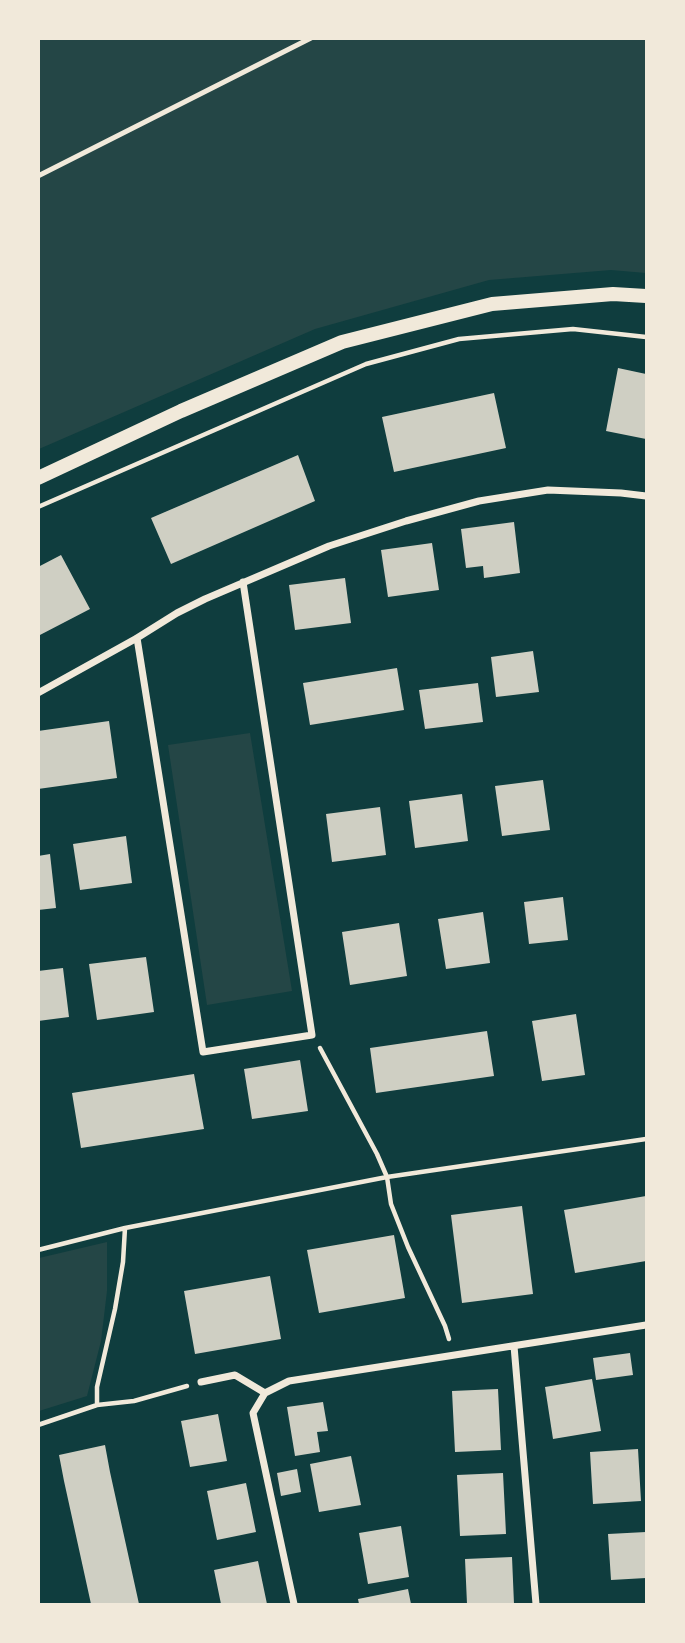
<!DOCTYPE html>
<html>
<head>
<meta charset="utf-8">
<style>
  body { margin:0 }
  #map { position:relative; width:685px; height:1643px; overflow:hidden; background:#0f3d3e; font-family:Cabin,sans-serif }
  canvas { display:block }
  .frame { position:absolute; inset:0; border:40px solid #f1e9da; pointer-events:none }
</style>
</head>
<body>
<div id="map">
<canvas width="685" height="1643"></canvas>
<div class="frame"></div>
</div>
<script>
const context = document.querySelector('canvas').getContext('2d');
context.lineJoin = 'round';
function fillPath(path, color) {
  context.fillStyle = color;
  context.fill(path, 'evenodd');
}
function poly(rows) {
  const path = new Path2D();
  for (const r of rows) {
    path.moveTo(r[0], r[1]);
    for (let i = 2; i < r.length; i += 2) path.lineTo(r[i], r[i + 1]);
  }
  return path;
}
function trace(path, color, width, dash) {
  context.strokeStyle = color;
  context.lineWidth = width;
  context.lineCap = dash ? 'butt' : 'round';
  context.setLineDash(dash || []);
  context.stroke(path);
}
fillPath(poly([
  [39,39,646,39,646,273,611,270,489,280,315,329,39,449],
  [250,733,292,991,207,1005,168,745],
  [107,1242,107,1291,101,1341,87,1396,39,1411,39,1258]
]), '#244646');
fillPath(poly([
  [618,368,646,374,646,439,606,431],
  [494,393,506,448,394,472,382,417],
  [298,455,315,501,171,564,151,518],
  [514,522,520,573,484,578,483,566,466,568,461,529],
  [432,543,439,590,388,597,381,550],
  [61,555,90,609,38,636,38,567],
  [345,578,351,623,295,630,289,585],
  [533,651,539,692,496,697,491,657],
  [397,668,404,710,310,725,303,683],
  [478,683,483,722,425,729,419,690],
  [109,721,117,778,38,789,38,731],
  [543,780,550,830,502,836,495,786],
  [462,794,468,841,415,848,409,801],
  [380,807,386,855,332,862,326,814],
  [126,836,132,883,80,890,73,844],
  [50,854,56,908,38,910,38,856],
  [563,897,568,940,529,944,524,902],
  [483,912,490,963,446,969,438,919],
  [399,923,407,976,350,985,342,932],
  [146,957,154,1012,97,1020,89,964],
  [63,968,69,1017,38,1021,38,971],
  [576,1014,585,1075,542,1081,532,1021],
  [487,1031,494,1076,376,1093,370,1048],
  [300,1060,308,1111,252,1119,244,1069],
  [194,1074,204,1129,81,1148,72,1093],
  [646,1196,646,1261,575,1273,564,1210],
  [522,1206,533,1294,462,1303,451,1215],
  [394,1235,405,1298,319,1313,307,1250],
  [270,1276,281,1339,195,1354,184,1291],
  [630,1353,633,1375,596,1380,593,1358],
  [592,1379,601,1431,553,1439,545,1387],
  [498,1389,501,1450,455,1452,452,1391],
  [323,1402,328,1431,317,1432,320,1452,295,1456,287,1407],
  [218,1414,227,1461,190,1467,181,1421],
  [105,1445,110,1472,139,1604,91,1604,64,1481,59,1455],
  [638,1449,641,1501,593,1504,590,1452],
  [351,1456,361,1505,319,1512,310,1464],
  [297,1469,301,1492,281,1496,277,1473],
  [503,1473,506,1534,460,1536,457,1475],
  [246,1483,256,1532,217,1540,207,1491],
  [401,1526,409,1577,368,1584,359,1533],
  [646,1532,646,1578,611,1580,608,1534],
  [512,1557,514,1604,467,1604,465,1559],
  [258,1561,267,1604,221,1604,214,1570],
  [408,1589,411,1604,359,1604,358,1599]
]), '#cfcfc3');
trace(poly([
  [38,507,366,364,459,339,573,329,646,337],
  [320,1048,377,1154,387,1177,391,1204,408,1247,445,1326,449,1339],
  [38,1250,125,1228,387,1177,646,1139],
  [97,1405,97,1387,115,1309,123,1262,125,1228],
  [38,1425,97,1405,134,1401,187,1386]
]), '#f1e9da', 4.5);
trace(poly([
  [38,176,311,38]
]), '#f1e9da', 5);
trace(poly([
  [137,638,203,1052,312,1035,243,582],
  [38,693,137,638,177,613,205,599,329,546,406,521,479,501,548,490,621,493,646,496],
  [514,1346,536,1604],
  [201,1382,235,1375,265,1393,289,1381,646,1325],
  [265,1393,253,1413,294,1604]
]), '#f1e9da', 7);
trace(poly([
  [38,478,181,411,342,342,492,304,613,294,646,296]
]), '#f1e9da', 14);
</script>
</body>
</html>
